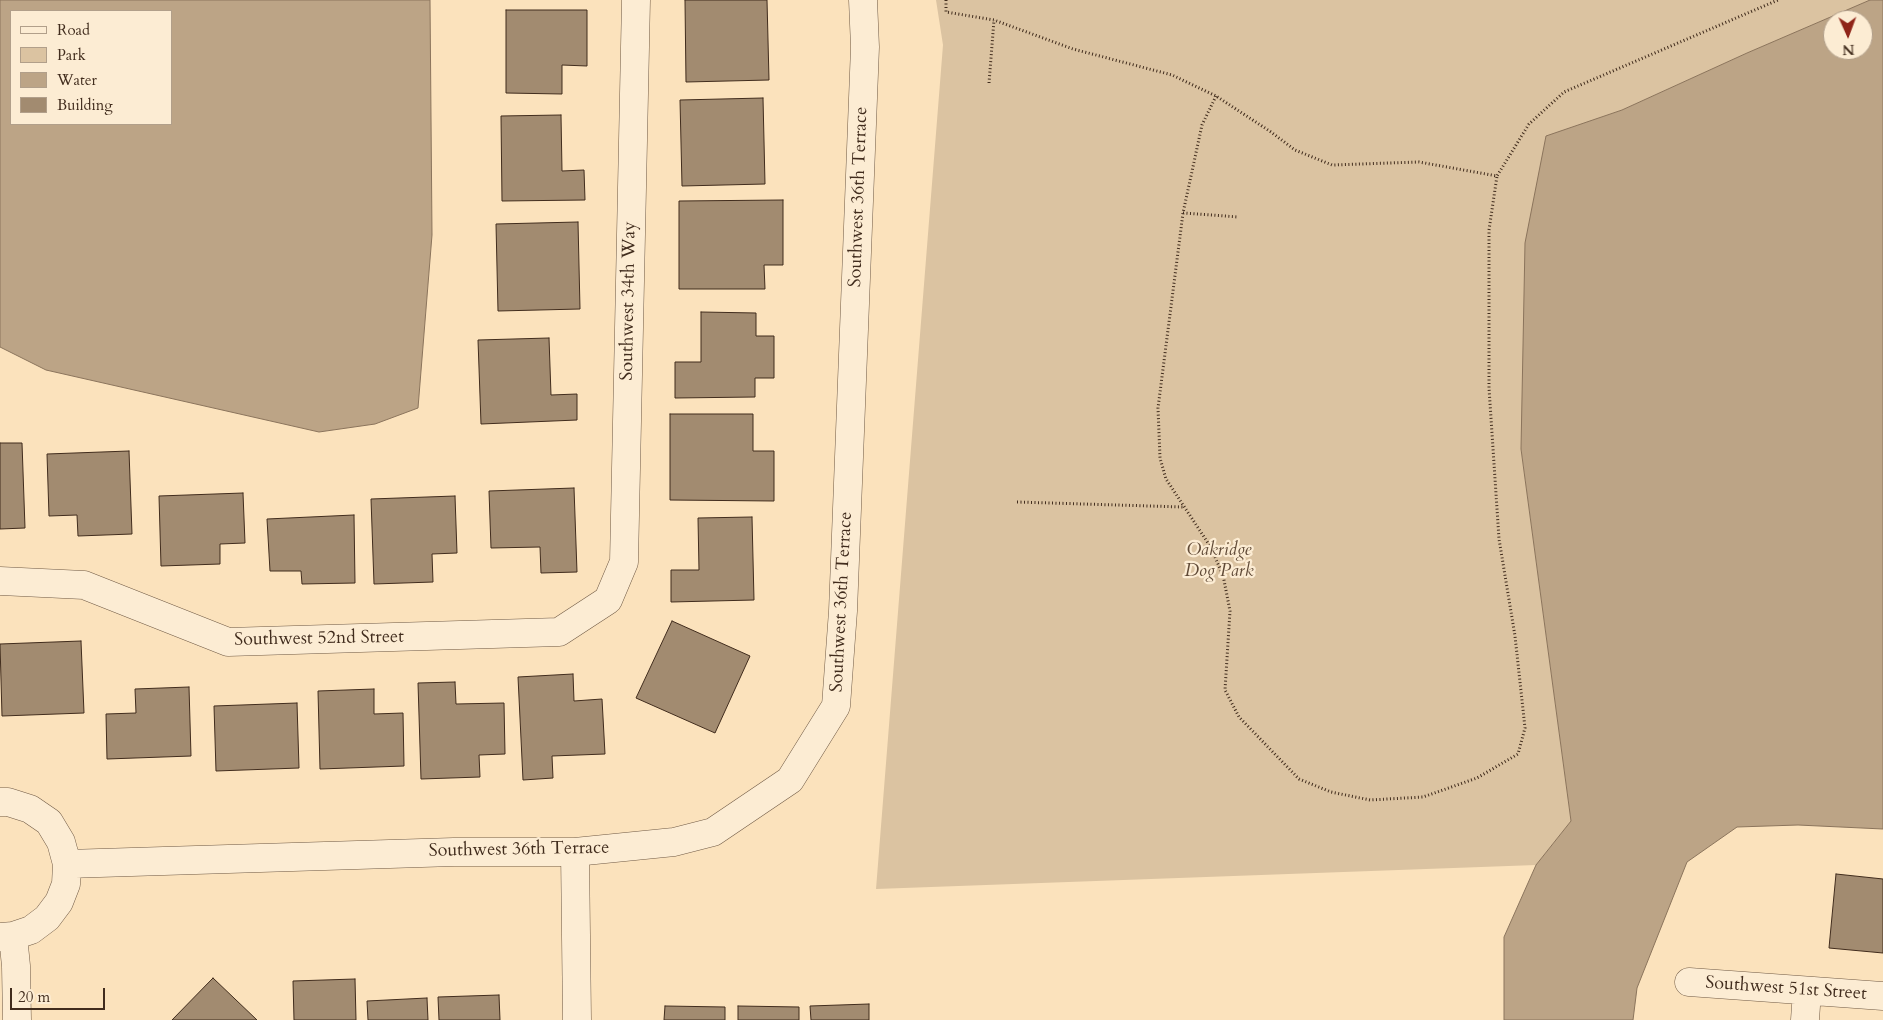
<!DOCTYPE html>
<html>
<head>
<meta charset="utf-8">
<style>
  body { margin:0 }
  #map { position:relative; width:1883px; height:1020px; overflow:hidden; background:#fbe2bc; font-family:Cardo,serif }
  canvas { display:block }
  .legend { position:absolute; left:10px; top:10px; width:162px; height:115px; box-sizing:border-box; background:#fcecd3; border:1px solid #b19f8a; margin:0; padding:6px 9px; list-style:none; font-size:15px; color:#412c1d }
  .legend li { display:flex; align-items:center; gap:10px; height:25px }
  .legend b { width:25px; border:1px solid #b19f8a }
  .north { position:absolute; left:1823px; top:10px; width:50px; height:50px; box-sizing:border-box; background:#fcecd3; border:1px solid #b19f8a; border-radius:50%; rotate:178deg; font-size:14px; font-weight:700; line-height:20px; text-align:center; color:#412c1d }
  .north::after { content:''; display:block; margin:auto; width:18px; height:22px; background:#8f2418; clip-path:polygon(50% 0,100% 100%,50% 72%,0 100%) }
  .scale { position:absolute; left:10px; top:988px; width:95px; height:22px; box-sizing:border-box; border:2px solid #412c1d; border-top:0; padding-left:6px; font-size:15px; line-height:18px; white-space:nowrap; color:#412c1d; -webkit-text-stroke:4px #fcecd3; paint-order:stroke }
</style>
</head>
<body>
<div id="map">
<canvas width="1883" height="1020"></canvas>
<ul class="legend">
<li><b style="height:6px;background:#fcecd3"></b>Road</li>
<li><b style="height:14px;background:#dbc3a1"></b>Park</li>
<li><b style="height:14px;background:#bca486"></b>Water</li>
<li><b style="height:14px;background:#a28b70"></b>Building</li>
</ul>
<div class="north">N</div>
<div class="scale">20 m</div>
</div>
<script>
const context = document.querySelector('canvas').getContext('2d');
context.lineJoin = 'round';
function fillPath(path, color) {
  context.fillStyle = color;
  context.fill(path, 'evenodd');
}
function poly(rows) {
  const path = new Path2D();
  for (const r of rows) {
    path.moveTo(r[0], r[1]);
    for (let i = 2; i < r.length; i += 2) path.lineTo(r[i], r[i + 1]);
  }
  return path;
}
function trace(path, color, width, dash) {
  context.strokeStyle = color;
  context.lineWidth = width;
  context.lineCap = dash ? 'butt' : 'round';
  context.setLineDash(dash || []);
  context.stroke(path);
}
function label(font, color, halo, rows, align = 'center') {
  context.font = font + ' Cardo,serif';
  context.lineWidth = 4.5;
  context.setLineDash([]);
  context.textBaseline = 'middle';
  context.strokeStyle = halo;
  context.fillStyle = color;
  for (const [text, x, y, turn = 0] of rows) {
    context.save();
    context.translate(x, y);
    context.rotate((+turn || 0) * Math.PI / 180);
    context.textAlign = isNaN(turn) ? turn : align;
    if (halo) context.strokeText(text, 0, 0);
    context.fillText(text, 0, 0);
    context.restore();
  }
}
fillPath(poly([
  [936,0,1870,0,1747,53,1622,110,1546,137,1521,449,1571,821,1536,865,876,889,943,45]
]), '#dbc3a1');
const water = poly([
  [0,0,430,0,432,235,418,408,375,424,319,432,46,370,0,347,0,0],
  [11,11,171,11,171,124,11,124,11,11],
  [1870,0,1883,0,1883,829,1798,825,1737,827,1687,862,1637,988,1633,1020,1504,1020,1504,937,1536,865,1571,821,1521,449,1525,243,1546,136,1622,110,1747,53,1870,0],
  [1833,20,1863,20,1863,50,1833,50,1833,20]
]);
fillPath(water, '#bca486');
trace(water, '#8b745c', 1);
const building = poly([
  [685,0,767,0,769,80,686,82,685,0],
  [506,10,587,10,587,66,562,65,562,94,506,93,506,10],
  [763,98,765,184,682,186,680,100,763,98],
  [561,115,562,171,584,170,585,200,502,201,501,116,561,115],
  [783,200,783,265,764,265,765,289,679,289,679,201,783,200],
  [578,222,580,309,498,311,496,224,578,222],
  [701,312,756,313,756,336,774,336,774,378,755,378,755,397,675,398,675,362,701,362,701,312],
  [549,338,551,395,577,394,577,420,481,424,478,340,549,338],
  [670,414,753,414,753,451,774,451,774,501,670,500,670,414],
  [0,443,22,443,25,528,0,529,0,443],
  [129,451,132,534,78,536,77,515,49,516,47,454,129,451],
  [574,488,577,572,541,573,540,547,491,548,489,491,574,488],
  [243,493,245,543,220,544,220,564,161,566,159,496,243,493],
  [455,496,457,553,432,554,433,582,374,584,371,499,455,496],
  [354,515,355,583,302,584,301,571,270,571,267,519,354,515],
  [752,517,754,600,671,602,671,570,699,570,698,518,752,517],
  [672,621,750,656,715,733,636,698,672,621],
  [81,641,84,713,2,716,0,644,81,641],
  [573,674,574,701,602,699,605,754,552,756,553,778,523,780,518,677,573,674],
  [455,682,456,704,504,703,505,754,479,755,480,777,421,779,418,683,455,682],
  [189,687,191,756,107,759,106,714,136,713,135,689,189,687],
  [374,689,374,714,403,713,404,766,320,769,318,691,374,689],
  [297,703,299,768,216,771,214,706,297,703],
  [1836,874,1883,879,1883,953,1829,948,1836,874],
  [213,978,257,1020,172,1020,213,978],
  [355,979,356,1020,294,1020,293,981,355,979],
  [499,995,500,1020,439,1020,438,997,499,995],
  [427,998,428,1020,368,1020,367,1001,427,998],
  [869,1004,869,1020,811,1020,810,1006,869,1004],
  [665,1006,725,1007,725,1020,664,1020,665,1006],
  [738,1006,799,1007,799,1020,738,1020,738,1006]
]);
fillPath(building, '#a28b70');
trace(building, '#412c1d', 1);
const minor = poly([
  [0,581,84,585,228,642,559,632,608,600,624,562,636,0],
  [0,802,8,802,30,809,49,822,61,842,67,864,66,884,59,902,47,918,31,930,13,936,0,937],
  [575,852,577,1020],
  [67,864,454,852,575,852,674,842,713,832,790,780,836,706,843,611,865,47,863,0],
  [13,936,16,966,17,1020],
  [1689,982,1883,996],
  [1805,1020,1807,991]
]);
trace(minor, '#705a45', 29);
trace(poly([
  [946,0,946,12,994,20,1073,49,1172,75,1216,96,1271,132,1295,150,1332,165,1419,162,1497,176,1529,124,1564,92,1778,0],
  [989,83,994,20],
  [1216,96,1202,125,1183,213,1158,408,1160,458,1166,479,1210,546,1223,575,1230,611,1225,690,1239,717,1299,779,1331,792,1370,800,1423,797,1477,778,1518,754,1525,728,1515,636,1499,539,1489,388,1489,230,1497,176],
  [1183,213,1238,217],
  [1017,502,1183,507]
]), '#412c1d', 3, [1, 2.5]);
trace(minor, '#fcecd3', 28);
label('18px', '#412c1d', '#fcecd3', [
  ["Southwest 36th Terrace",859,197,-88],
  ["Southwest 34th Way",629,301,-89],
  ["Southwest 36th Terrace",842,602,-87],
  ["Southwest 52nd Street",319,639,-1],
  ["Southwest 36th Terrace",519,850,-1],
  ["Southwest 51st Street",1786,989,4]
]);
label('italic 18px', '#604a37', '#fcecd3', [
  ["Oakridge",1219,551],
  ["Dog Park",1219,572]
]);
</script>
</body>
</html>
